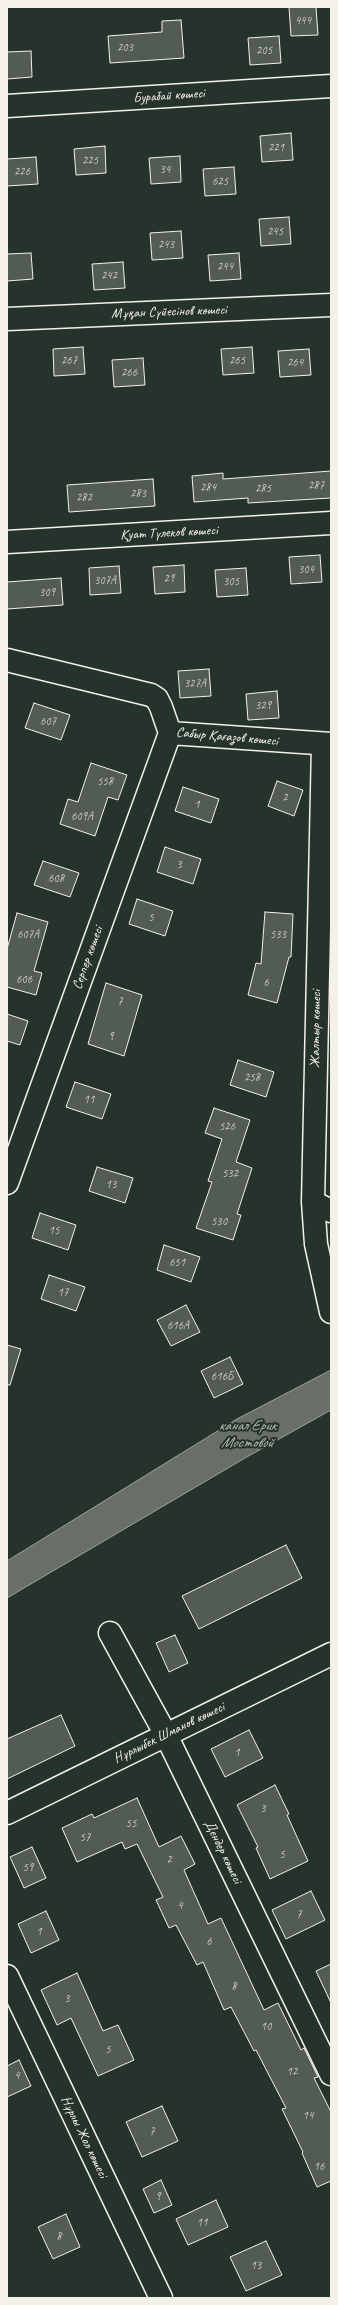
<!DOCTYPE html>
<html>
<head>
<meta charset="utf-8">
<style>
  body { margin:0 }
  #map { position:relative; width:338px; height:2305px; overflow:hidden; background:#26332d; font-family:Caveat,sans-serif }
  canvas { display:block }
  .frame { position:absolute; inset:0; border:8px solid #f4f1e8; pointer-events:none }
</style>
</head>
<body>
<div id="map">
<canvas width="338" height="2305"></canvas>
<div class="frame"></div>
</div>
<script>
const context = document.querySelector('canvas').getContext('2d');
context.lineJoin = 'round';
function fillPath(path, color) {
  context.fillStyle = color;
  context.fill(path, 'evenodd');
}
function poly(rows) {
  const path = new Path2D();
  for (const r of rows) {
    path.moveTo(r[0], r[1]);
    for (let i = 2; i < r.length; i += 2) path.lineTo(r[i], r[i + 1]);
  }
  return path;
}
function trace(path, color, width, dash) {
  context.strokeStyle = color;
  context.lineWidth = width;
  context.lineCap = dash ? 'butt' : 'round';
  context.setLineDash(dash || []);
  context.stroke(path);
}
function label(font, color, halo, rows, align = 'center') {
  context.font = font + ' Caveat,sans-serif';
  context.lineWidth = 4;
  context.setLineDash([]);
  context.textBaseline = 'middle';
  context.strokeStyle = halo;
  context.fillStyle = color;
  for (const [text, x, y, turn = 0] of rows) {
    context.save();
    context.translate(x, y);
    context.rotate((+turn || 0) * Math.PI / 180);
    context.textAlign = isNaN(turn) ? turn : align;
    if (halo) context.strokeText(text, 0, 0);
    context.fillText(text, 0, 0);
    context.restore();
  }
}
const water = poly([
  [331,1370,331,1410,245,1458,7,1598,7,1561,237,1419,331,1370]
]);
fillPath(water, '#676f68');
trace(water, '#9fa39b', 1);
const building = poly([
  [289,7,316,7,318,35,291,36,289,7],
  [181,20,184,58,110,63,108,36,162,32,162,21,181,20],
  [279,36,281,63,250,65,248,38,279,36],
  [31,51,32,77,7,79,7,52,31,51],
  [291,133,293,160,262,162,260,136,291,133],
  [105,146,106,173,76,175,74,149,105,146],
  [180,156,181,182,151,184,149,158,180,156],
  [36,157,38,184,7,186,7,159,36,157],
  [234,167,236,194,205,196,203,169,234,167],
  [289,217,291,244,261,246,259,219,289,217],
  [181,231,183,258,152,260,150,233,181,231],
  [31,253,33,279,7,281,7,254,31,253],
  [239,253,241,279,210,281,208,255,239,253],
  [123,262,125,288,94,290,92,264,123,262],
  [83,347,85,374,54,376,53,349,83,347],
  [252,347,254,373,223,375,221,349,252,347],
  [309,349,311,375,280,377,278,351,309,349],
  [143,358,145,385,114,387,112,360,143,358],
  [331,471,331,498,248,503,248,498,194,502,192,476,223,473,223,479,331,471],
  [153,479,155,506,69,512,67,485,153,479],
  [320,555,322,582,291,584,289,557,320,555],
  [184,565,185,592,155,594,153,567,184,565],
  [119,566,121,593,90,595,89,568,119,566],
  [246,568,248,595,217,597,215,570,246,568],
  [61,578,63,605,7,609,7,582,61,578],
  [209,669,211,696,180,698,178,671,209,669],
  [277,691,279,718,248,720,246,694,277,691],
  [34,703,70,715,61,740,25,728,34,703],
  [91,763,127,775,118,800,108,797,95,836,60,824,68,799,78,802,91,763],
  [277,781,303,790,294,816,268,806,277,781],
  [183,787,219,799,211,823,175,811,183,787],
  [165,847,201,859,193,884,157,872,165,847],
  [43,861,79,873,70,897,34,885,43,861],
  [137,899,173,911,165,936,129,924,137,899],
  [265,912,293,914,291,957,289,957,277,1003,248,995,256,963,261,964,265,912],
  [17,913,48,922,34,971,42,973,36,995,7,987,7,949,17,913],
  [106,983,142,995,124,1056,88,1044,106,983],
  [7,1014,28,1021,20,1045,7,1041,7,1014],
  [238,1060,274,1072,266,1097,230,1085,238,1060],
  [75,1082,111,1094,102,1119,66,1107,75,1082],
  [214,1108,250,1120,236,1162,252,1168,237,1214,241,1215,233,1240,196,1228,212,1182,208,1181,222,1139,205,1133,214,1108],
  [97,1167,133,1178,125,1203,89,1191,97,1167],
  [40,1213,76,1225,68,1250,32,1238,40,1213],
  [164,1245,200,1257,191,1282,157,1270,164,1245],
  [49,1275,85,1287,76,1311,41,1299,49,1275],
  [186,1305,200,1332,171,1346,157,1320,186,1305],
  [7,1345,21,1349,10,1385,7,1385,7,1345],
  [230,1357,243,1384,214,1398,201,1371,230,1357],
  [286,1545,302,1578,199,1629,182,1596,286,1545],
  [175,1635,188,1663,169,1672,156,1643,175,1635],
  [61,1715,75,1746,7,1779,7,1739,61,1715],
  [249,1730,263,1758,225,1777,211,1749,249,1730],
  [275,1785,289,1814,287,1815,308,1861,270,1879,256,1848,258,1847,237,1805,275,1785],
  [137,1798,159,1847,181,1836,195,1864,184,1870,208,1924,221,1918,264,2010,278,2003,301,2050,304,2048,318,2077,314,2078,331,2112,331,2181,317,2187,302,2153,303,2152,282,2109,286,2108,256,2050,254,2051,231,2007,224,2010,203,1962,197,1965,176,1925,169,1928,156,1900,163,1897,137,1844,125,1849,122,1842,77,1862,62,1828,92,1814,94,1818,137,1798],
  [32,1847,46,1878,24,1888,10,1857,32,1847],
  [311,1891,325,1920,286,1939,272,1910,311,1891],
  [46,1911,59,1940,31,1953,18,1924,46,1911],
  [331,1964,331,2003,316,1971,331,1964],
  [77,1973,103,2031,118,2025,134,2060,98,2076,71,2018,57,2025,41,1990,77,1973],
  [19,2060,31,2086,7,2097,7,2066,19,2060],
  [162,2106,178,2141,142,2157,126,2122,162,2106],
  [161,2180,172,2205,154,2213,143,2189,161,2180],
  [216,2200,228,2227,188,2245,176,2219,216,2200],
  [66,2214,80,2247,53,2259,38,2227,66,2214],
  [266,2241,282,2275,246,2291,230,2257,266,2241]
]);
fillPath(building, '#525c55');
trace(building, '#f4f1e8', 1);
const minor = poly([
  [7,106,331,86],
  [7,319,331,305],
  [7,542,331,523],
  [7,660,151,695,157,699,161,707,170,733,331,744],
  [323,745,313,1202,316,1244,331,1312],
  [7,1183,170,733],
  [313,1202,331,1211],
  [110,1633,166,1735,331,2074],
  [7,1813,331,1654],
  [7,1976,161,2298]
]);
trace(minor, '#f4f1e8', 25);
trace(minor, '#26332d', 22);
label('12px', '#ccccc3', null, [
  ["444",303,21],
  ["203",125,48],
  ["205",264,51],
  ["221",276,148],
  ["225",90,161],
  ["34",165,170],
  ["226",22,172],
  ["625",220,182],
  ["245",275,232],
  ["243",166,245],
  ["244",225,267],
  ["242",109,276],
  ["267",69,361],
  ["265",237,361],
  ["264",295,363],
  ["266",129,373],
  ["287",316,486],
  ["284",208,488],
  ["285",263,489],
  ["283",138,494],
  ["282",84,498],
  ["304",306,570],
  ["29",169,579],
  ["307А",105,581],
  ["305",231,582],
  ["309",47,593],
  ["327А",195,684],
  ["329",263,706],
  ["607",48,722],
  ["558",105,782],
  ["2",285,798],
  ["1",197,805],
  ["609А",82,817],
  ["3",179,865],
  ["608",56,879],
  ["5",151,918],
  ["607А",28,935],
  ["533",278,935],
  ["606",24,980],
  ["6",266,983],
  ["7",120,1002],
  ["9",111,1037],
  ["258",252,1078],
  ["11",89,1100],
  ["526",227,1127],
  ["532",230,1174],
  ["13",111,1185],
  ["530",219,1222],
  ["15",54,1231],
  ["651",177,1263],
  ["17",63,1293],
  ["616А",178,1326],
  ["616Б",222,1377],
  ["1",237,1753],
  ["3",263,1809],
  ["55",131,1824],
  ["57",85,1838],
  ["5",282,1855],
  ["2",169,1860],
  ["59",28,1868],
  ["4",180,1906],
  ["7",299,1915],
  ["1",39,1932],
  ["6",209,1942],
  ["8",234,1987],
  ["3",67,1999],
  ["10",266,2027],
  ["5",108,2050],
  ["12",292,2072],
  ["4",17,2076],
  ["14",308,2116],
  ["7",152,2132],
  ["16",319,2167],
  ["9",158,2197],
  ["11",202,2223],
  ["8",59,2237],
  ["13",256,2266]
]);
label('14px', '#f4f1e8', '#26332d', [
  ["Бурабай көшесi",169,96,-4],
  ["Мұқан Сүйесінов көшесі",169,312,-2],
  ["Қуат Түлеков көшесі",169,533,-3],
  ["Сабыр Қағазов көшесі",227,737,5],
  ["Серпер көшесі",88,958,-70],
  ["Жалтыр көшесі",316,1029,-89],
  ["Нұрлыбек Шманов көшесі",169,1733,-26],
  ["Дендер көшесі",223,1852,64],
  ["Нұрлы Жол көшесі",84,2137,64]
]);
label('italic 15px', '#bcbdb5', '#26332d', [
  ["канал Ерик",247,1426],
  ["Мостовой",247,1443]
]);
</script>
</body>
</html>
